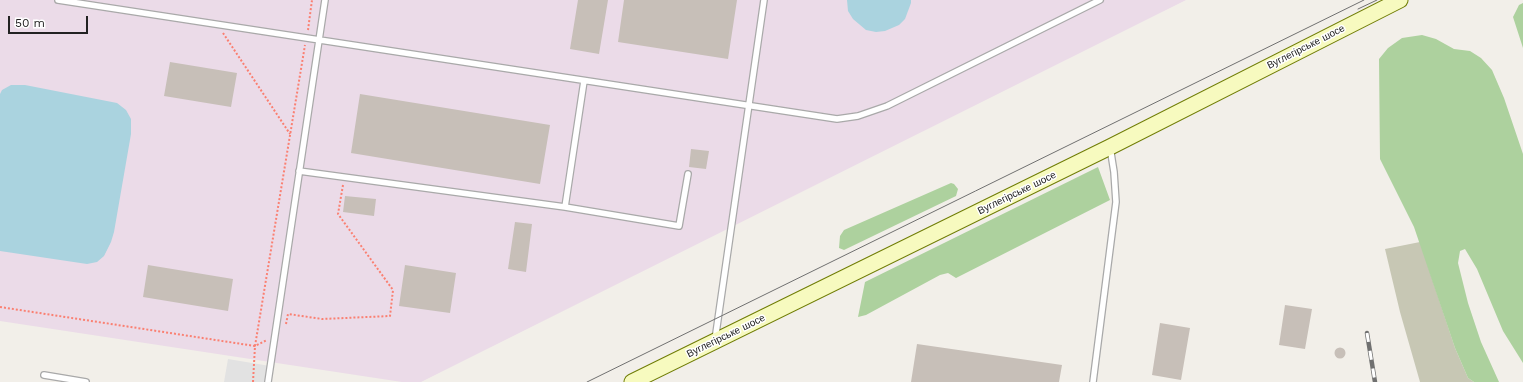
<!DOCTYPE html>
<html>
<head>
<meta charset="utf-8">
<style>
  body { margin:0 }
  #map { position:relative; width:1523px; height:382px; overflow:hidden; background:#f2efe9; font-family:"Work Sans",sans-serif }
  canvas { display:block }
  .scale { position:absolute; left:8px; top:16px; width:80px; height:18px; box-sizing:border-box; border:2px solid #222; border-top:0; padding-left:5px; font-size:12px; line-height:14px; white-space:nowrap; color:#222; -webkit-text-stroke:3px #fff; paint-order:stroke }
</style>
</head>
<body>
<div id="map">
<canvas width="1523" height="382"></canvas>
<div class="scale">50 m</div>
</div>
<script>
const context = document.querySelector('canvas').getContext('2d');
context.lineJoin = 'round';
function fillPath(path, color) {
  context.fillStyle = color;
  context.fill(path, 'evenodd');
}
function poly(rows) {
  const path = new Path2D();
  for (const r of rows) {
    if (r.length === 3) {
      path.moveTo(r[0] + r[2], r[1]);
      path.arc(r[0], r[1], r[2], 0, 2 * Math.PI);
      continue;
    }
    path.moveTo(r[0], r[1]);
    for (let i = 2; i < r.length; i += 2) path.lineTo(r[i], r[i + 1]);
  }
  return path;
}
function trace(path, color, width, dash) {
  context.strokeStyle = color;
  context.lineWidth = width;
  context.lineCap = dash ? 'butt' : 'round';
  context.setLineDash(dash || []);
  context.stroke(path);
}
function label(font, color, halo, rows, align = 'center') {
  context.font = font + ' "Work Sans",sans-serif';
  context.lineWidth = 3;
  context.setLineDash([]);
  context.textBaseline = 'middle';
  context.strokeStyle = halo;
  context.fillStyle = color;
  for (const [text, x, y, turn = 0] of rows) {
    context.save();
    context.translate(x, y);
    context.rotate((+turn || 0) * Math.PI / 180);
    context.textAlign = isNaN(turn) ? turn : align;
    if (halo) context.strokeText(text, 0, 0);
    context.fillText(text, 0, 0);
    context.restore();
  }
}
fillPath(poly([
  [0,0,1186,0,421,382,402,382,0,321]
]), '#ebdbe8');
fillPath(poly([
  [1420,242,1455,348,1468,378,1474,382,1420,382,1400,312,1385,249]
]), '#c7c7b4');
fillPath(poly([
  [1523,3,1523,48,1513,17,1519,5],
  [1422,35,1436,39,1454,49,1470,51,1481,58,1492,70,1504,98,1523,154,1523,363,1503,331,1477,269,1465,249,1460,251,1458,263,1468,303,1481,342,1499,382,1474,382,1468,378,1455,348,1414,227,1380,159,1379,59,1388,48,1402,38],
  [1098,167,1110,200,956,278,948,273,940,275,866,315,858,317,865,282],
  [951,183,954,184,958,189,956,196,844,250,839,248,840,236,844,230]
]), '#add19e');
fillPath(poly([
  [228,359,270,366,268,382,224,382]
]), '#e2e2e2');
fillPath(poly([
  [847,0,911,0,911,3,905,19,899,25,885,31,876,32,866,30,853,19,848,11],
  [11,85,25,85,117,103,126,110,131,119,131,134,114,232,111,242,104,256,97,262,87,264,0,251,0,94,2,90]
]), '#aad3df');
fillPath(poly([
  [578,0,608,0,599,54,570,49],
  [624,0,737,0,728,59,618,42],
  [170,62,237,73,231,107,164,96],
  [360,94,550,125,540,184,351,153],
  [691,149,709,151,706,169,689,167],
  [345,196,376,199,374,216,343,212],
  [515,222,532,224,526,272,508,269],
  [148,265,233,279,228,311,143,297],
  [405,265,456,273,450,313,399,306],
  [1285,305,1312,309,1305,349,1279,345],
  [1160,323,1190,328,1181,380,1152,375],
  [917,344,1062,365,1059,382,911,382],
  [1340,353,5.5]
]), '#c7bfb8');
const lane = poly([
  [58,0,837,119,858,116,887,106,1100,0],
  [299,171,565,207,679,226,688,174],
  [565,207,584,81],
  [715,340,764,0],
  [44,375,86,382],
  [268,382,325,0],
  [1093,382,1116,202,1114,172,1110,147]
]);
const secondary = poly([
  [632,382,1110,147,1400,0]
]);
trace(lane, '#a9a9a9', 8);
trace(secondary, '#707d05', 17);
trace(poly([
  [308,30,312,0],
  [223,33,290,134],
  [0,307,255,346,267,340],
  [286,324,288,314,322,319,390,316,393,290,338,214,343,185],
  [253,382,255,346,305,45]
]), '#fa8072', 2, [2, 2]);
trace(lane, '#fff', 5.5);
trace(secondary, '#f7fabf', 15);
trace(poly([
  [1358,9,1377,0],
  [587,382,1364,0]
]), '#707070', 1);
const rail = poly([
  [1367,333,1375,382]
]);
trace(rail, '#707070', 4.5);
trace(rail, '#fff', 3, [9]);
label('10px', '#222', '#fff', [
  ["Вуглегірське шосе",1306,47,-27],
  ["Вуглегірське шосе",1017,193,-26],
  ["Вуглегірське шосе",726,336,-26]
]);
</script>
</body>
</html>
